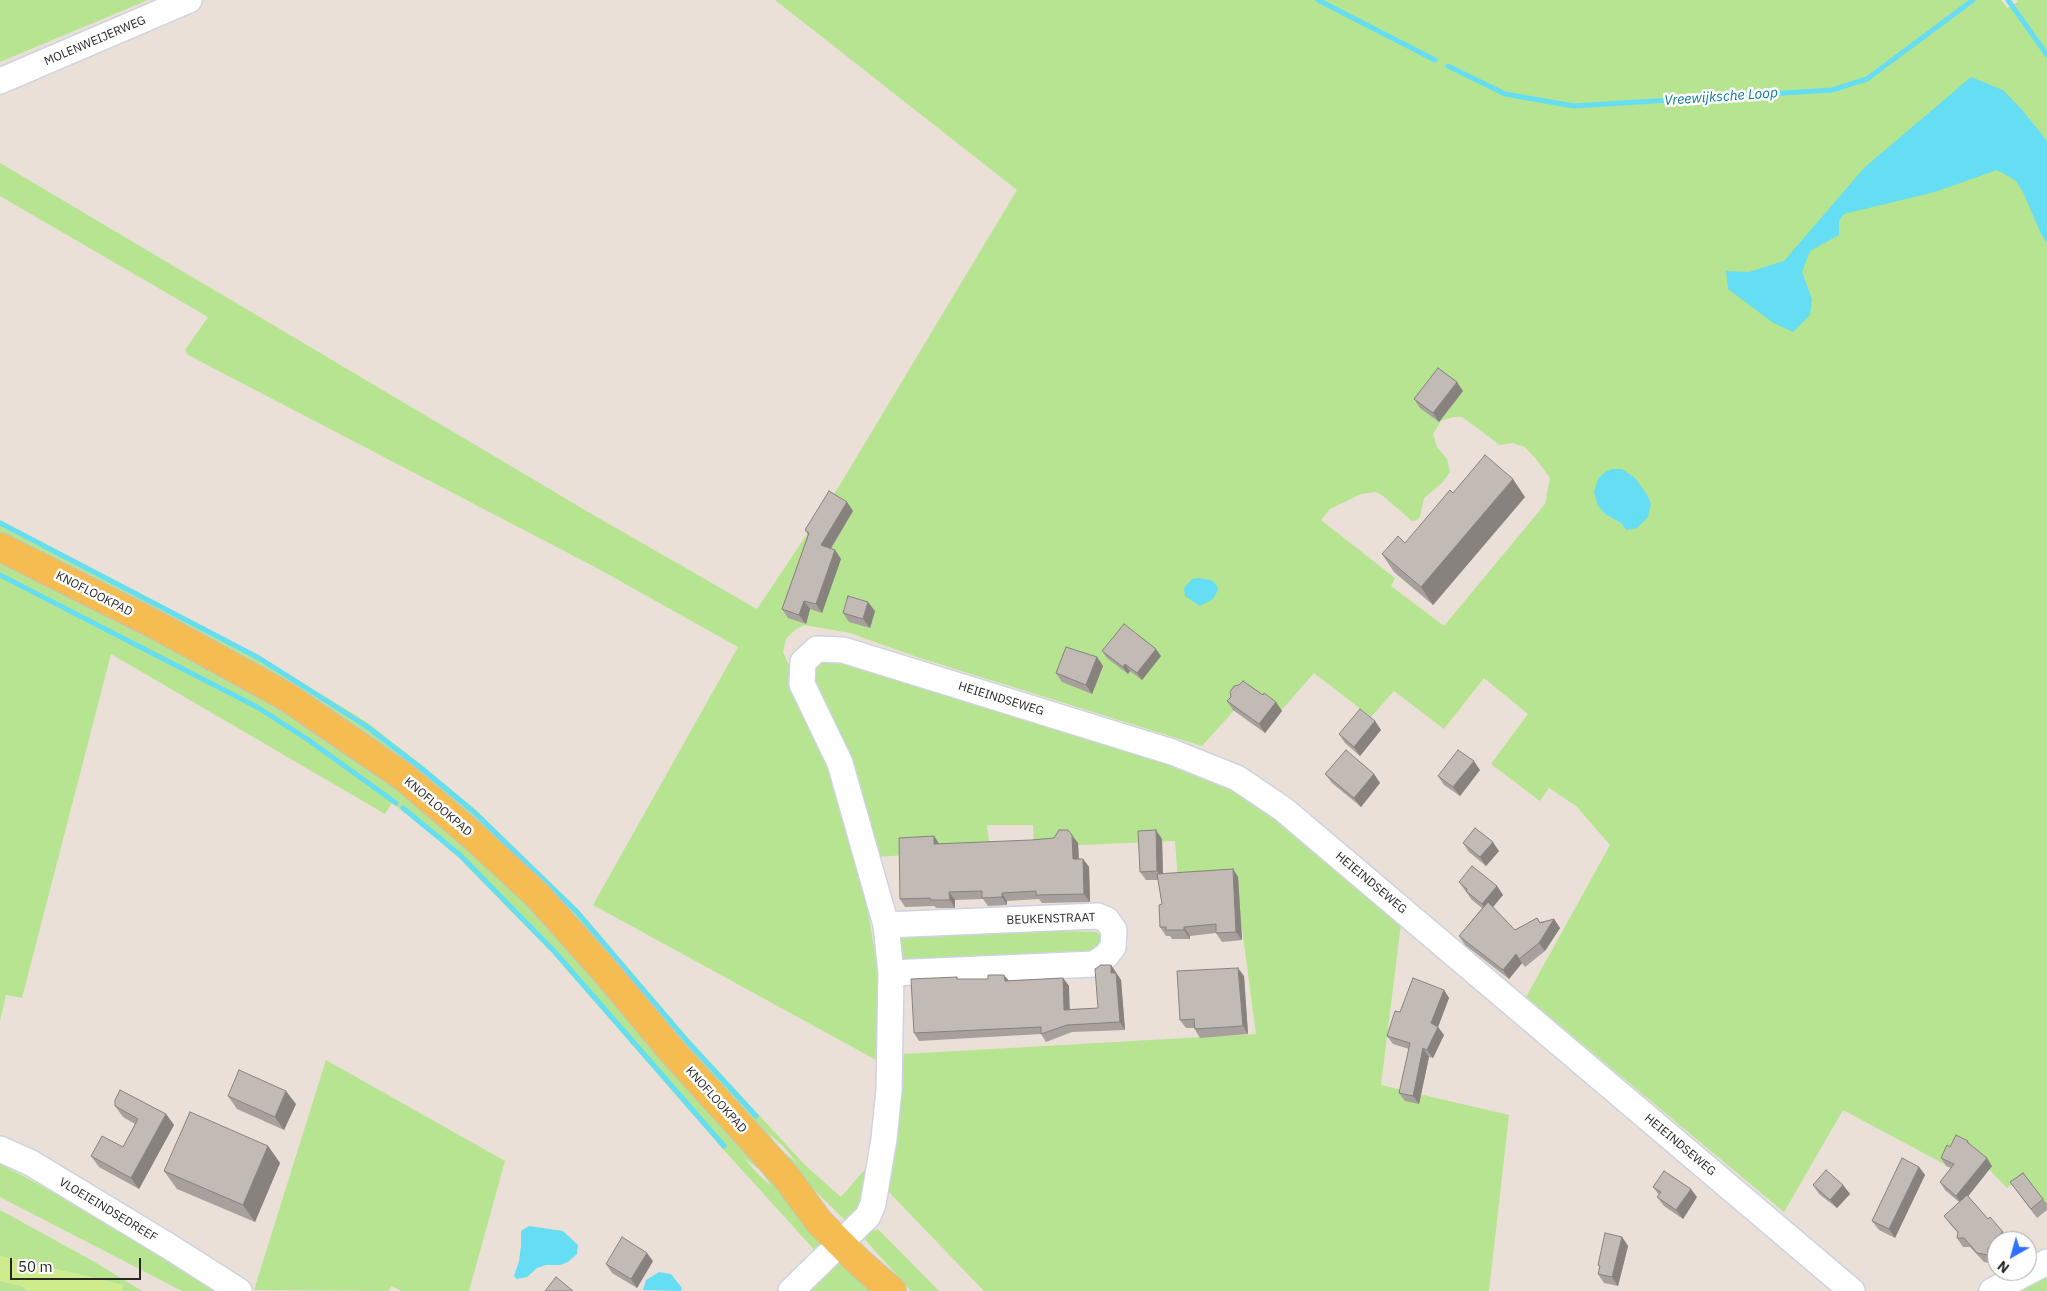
<!DOCTYPE html>
<html>
<head>
<meta charset="utf-8">
<style>
  body { margin:0 }
  #map { position:relative; width:2047px; height:1291px; overflow:hidden; background:#ebe0d7; font-family:"IBM Plex Sans",sans-serif }
  canvas { display:block }
  .north { position:absolute; left:1987px; top:1231px; width:50px; height:50px; box-sizing:border-box; background:#fff; border:1px solid #a9a9a9; border-radius:50%; rotate:218deg; font-size:14px; font-weight:700; line-height:20px; text-align:center; color:#272727 }
  .north::after { content:''; display:block; margin:auto; width:18px; height:22px; background:#306fff; clip-path:polygon(50% 0,100% 100%,50% 72%,0 100%) }
  .scale { position:absolute; left:10px; top:1258px; width:131px; height:22px; box-sizing:border-box; border:2px solid #272727; border-top:0; padding-left:6px; font-size:15px; line-height:18px; white-space:nowrap; color:#272727; -webkit-text-stroke:4px #fff; paint-order:stroke }
</style>
</head>
<body>
<div id="map">
<canvas width="2047" height="1291"></canvas>
<div class="north">N</div>
<div class="scale">50 m</div>
</div>
<script>
const context = document.querySelector('canvas').getContext('2d');
context.lineJoin = 'round';
function fillPath(path, color) {
  context.fillStyle = color;
  context.fill(path, 'evenodd');
}
function poly(rows) {
  const path = new Path2D();
  for (const r of rows) {
    path.moveTo(r[0], r[1]);
    for (let i = 2; i < r.length; i += 2) path.lineTo(r[i], r[i + 1]);
  }
  return path;
}
function trace(path, color, width, dash) {
  context.strokeStyle = color;
  context.lineWidth = width;
  context.lineCap = dash ? 'butt' : 'round';
  context.setLineDash(dash || []);
  context.stroke(path);
}
function label(font, color, halo, rows, align = 'center') {
  context.font = font + ' "IBM Plex Sans",sans-serif';
  context.lineWidth = 5;
  context.setLineDash([]);
  context.textBaseline = 'middle';
  context.strokeStyle = halo;
  context.fillStyle = color;
  for (const [text, x, y, turn = 0] of rows) {
    context.save();
    context.translate(x, y);
    context.rotate((+turn || 0) * Math.PI / 180);
    context.textAlign = isNaN(turn) ? turn : align;
    if (halo) context.strokeText(text, 0, 0);
    context.fillText(text, 0, 0);
    context.restore();
  }
}
fillPath(poly([
  [0,0,148,0,0,62],
  [775,0,2001,0,2007,8,2018,2,2017,0,2047,0,2047,1205,2021,1176,2007,1188,1975,1155,1959,1172,1843,1110,1784,1212,1526,997,1610,845,1576,806,1549,788,1540,801,1491,764,1528,714,1484,678,1444,729,1394,691,1371,717,1314,673,1273,720,1248,695,1202,746,920,658,850,633,804,625,795,630,786,639,783,652,819,731,865,892,877,967,880,1015,878,1061,593,905,738,647,595,567,188,355,185,350,208,317,0,196,0,163,590,513,757,609,841,483,1017,190],
  [1453,417,1462,417,1500,445,1512,443,1525,447,1536,459,1550,478,1545,504,1444,626,1391,586,1395,578,1321,520,1330,509,1361,494,1376,492,1383,496,1412,521,1417,520,1420,517,1424,498,1442,483,1450,472,1447,459,1437,447,1433,434,1441,421],
  [1646,493,1651,503,1626,530,1621,523,1605,514,1598,506],
  [0,520,260,656,368,723,423,766,476,810,579,910,689,1039,805,1165,841,1197,874,1159,869,1193,848,1223,777,1154,448,802,0,537],
  [768,1133,783,1146,797,1163,780,1149],
  [0,559,263,695,365,761,507,883,584,962,832,1242,819,1255,722,1148,552,953,458,857,418,823,392,803,385,814,111,654,22,998,6,995,0,1021],
  [744,1158,760,1170,772,1187,757,1173],
  [826,654,1237,780,1402,916,1381,1085,1509,1115,1489,1291,984,1291,885,1188,894,1113,903,1068,904,1054,1256,1034,1242,929,1235,911,1179,892,1175,841,1034,847,1033,825,987,825,990,850,874,857,812,676,817,657],
  [1028,930,1097,932,1103,939,1105,955,895,965,900,936],
  [326,1060,505,1161,469,1291,402,1291,392,1286,388,1291,254,1290],
  [0,1164,116,1225,221,1291,182,1291,0,1197],
  [0,1210,93,1261,142,1291,122,1291,123,1285,0,1256],
  [879,1230,939,1291,911,1291,861,1235,869,1231],
  [841,1251,880,1291,798,1291],
  [2047,1271,2047,1291,2011,1291],
  [0,1281,19,1285,30,1291,0,1291]
]), '#b7e491');
fillPath(poly([
  [0,1256,123,1285,122,1291,30,1291,19,1285,0,1281]
]), '#cfec8c');
fillPath(poly([
  [1971,77,2003,90,2023,111,2047,141,2047,243,2041,234,2023,192,2015,180,1997,170,1935,192,1844,214,1839,221,1839,235,1810,251,1802,272,1812,299,1810,315,1793,332,1772,322,1728,289,1726,271,1749,272,1784,261,1864,168],
  [1612,469,1622,469,1635,478,1646,493,1651,503,1648,517,1637,528,1626,530,1621,523,1605,514,1598,506,1594,492,1598,479,1605,472],
  [1198,578,1211,580,1216,584,1218,590,1213,599,1200,606,1185,596,1184,588,1192,579],
  [529,1226,563,1231,578,1245,577,1254,568,1262,560,1265,546,1265,537,1268,527,1277,517,1279,514,1276,519,1261,521,1246,521,1231],
  [659,1272,671,1274,682,1288,681,1291,643,1290,646,1280]
]), '#65ddf2');
trace(poly([
  [1318,0,1435,60],
  [2008,0,2047,55],
  [1448,66,1505,94,1574,106,1832,90,1867,79,1973,0],
  [0,523,259,658,366,726,421,768,474,812,577,912,687,1041,756,1116],
  [0,575,257,707,307,739,396,803],
  [403,808,460,855,554,951,724,1146]
]), '#65ddf2', 5);
const minor = poly([
  [0,81,189,0],
  [886,925,1098,916,1107,920,1114,930,1113,947,1106,956,1094,964,891,973],
  [0,1149,31,1163,170,1247,239,1291],
  [791,1291,868,1216,873,1204,884,1139,889,1090,891,973,886,925,840,763,802,684,803,662,817,649,843,650,1172,752,1237,778,1283,809,1852,1291],
  [1992,1291,2047,1262]
]);
const major = poly([
  [0,547,158,626,287,697,404,777,472,835,537,895,605,971,672,1051,787,1178,819,1222,859,1262,892,1291]
]);
trace(minor, '#cdd3e1', 28);
trace(major, '#c3c3c3', 30);
trace(minor, '#fff', 25);
trace(major, '#f5bc52', 28);
fillPath(poly([
  [1463,391,1439,422,1420,408,1414,399],
  [1453,493,1525,497,1433,605,1394,572,1382,554,1405,543],
  [847,502,853,511,831,549,835,550,841,559,822,613,810,609,806,624,788,618,782,609,808,535,805,530],
  [875,611,870,628,849,622,843,613],
  [1102,651,1161,656,1142,680,1130,671,1128,674,1107,658],
  [1097,657,1103,666,1092,694,1062,682,1056,673],
  [1263,695,1276,702,1282,711,1265,733,1233,710,1227,701],
  [1375,721,1381,730,1360,756,1345,743,1339,734],
  [1480,770,1460,796,1444,785,1438,776],
  [1325,774,1374,774,1380,783,1361,807,1332,783],
  [934,836,939,844,1078,843,1079,859,1083,859,1089,867,1090,902,1042,903,1039,899,1007,901,1007,905,988,906,983,899,955,900,955,908,936,908,934,906,905,907,900,899],
  [1162,839,1163,874,1233,869,1238,877,1242,940,1222,942,1216,933,1190,936,1190,939,1172,939,1170,936,1166,936,1160,927,1162,904,1158,880,1146,880,1140,872],
  [1463,843,1499,851,1486,866,1469,852],
  [1459,882,1497,886,1503,895,1493,907,1515,930,1537,918,1540,922,1554,919,1560,928,1545,951,1525,967,1522,963,1509,979,1465,945,1459,936,1482,908,1472,900],
  [1111,965,1121,980,1125,1030,1072,1032,1046,1042,1041,1034,919,1041,914,1033,957,977,958,979,1009,981,1063,978,1069,986,1069,1009,1098,1008],
  [1244,976,1248,1034,1200,1038,1194,1028,1186,1028,1180,1020],
  [1444,990,1449,998,1438,1027,1444,1035,1433,1058,1429,1057,1419,1104,1405,1101,1399,1093,1409,1049,1393,1044,1387,1036,1400,1012],
  [228,1096,296,1104,284,1130,237,1109],
  [115,1106,166,1114,174,1125,139,1189,99,1167,91,1156,123,1147,135,1124,123,1117],
  [1968,1141,1971,1146,1992,1166,1968,1196,1988,1219,2003,1232,2009,1240,1997,1241,1997,1254,1994,1257,1995,1264,1984,1262,1970,1247,1963,1247,1957,1238,1958,1233,1950,1224,1944,1216,1959,1202,1945,1190,1940,1182,1951,1168,1946,1166,1941,1158,1950,1147],
  [268,1146,280,1163,255,1222,177,1189,164,1171],
  [1919,1167,1925,1175,1895,1238,1879,1230,1872,1221],
  [2023,1173,2047,1204,2047,1210,2037,1218,2010,1182],
  [1813,1185,1843,1185,1850,1194,1837,1208,1819,1194],
  [1653,1187,1697,1197,1683,1219,1664,1206,1657,1197,1659,1195],
  [1622,1237,1628,1246,1618,1286,1604,1283,1598,1274,1600,1267,1598,1265],
  [653,1261,637,1288,612,1273,606,1264]
]), '#a7a09c');
fillPath(poly([
  [1457,382,1463,391,1439,422,1433,413],
  [1513,479,1525,497,1433,605,1421,587],
  [847,502,853,511,827,554,821,545],
  [835,550,841,559,822,613,816,604],
  [804,601,810,609,806,624,799,615],
  [868,602,875,611,870,628,863,619],
  [1156,649,1161,656,1142,680,1137,673],
  [1097,657,1103,666,1092,694,1086,685],
  [1125,664,1130,671,1128,674,1123,667],
  [1276,702,1282,711,1265,733,1259,724],
  [1375,721,1381,730,1360,756,1354,747],
  [1474,761,1480,770,1460,796,1453,787],
  [1374,774,1380,783,1361,807,1354,798],
  [1156,830,1162,839,1163,880,1157,871],
  [1072,835,1078,843,1079,867,1073,859],
  [934,836,940,845,934,844],
  [1493,842,1499,851,1486,866,1480,857],
  [1083,859,1089,867,1090,902,1084,894],
  [1233,869,1238,877,1242,940,1236,932],
  [1497,886,1503,895,1488,913,1482,904],
  [949,892,955,900,955,908,950,900],
  [1002,893,1007,901,1007,905,1002,897],
  [1554,919,1560,928,1545,951,1539,943],
  [1184,927,1190,936,1190,939,1184,930],
  [1516,954,1522,963,1509,979,1503,970],
  [1111,965,1121,980,1125,1030,1120,1022,1111,973],
  [1238,968,1244,976,1248,1034,1243,1026],
  [1004,975,1010,982,1005,981],
  [1063,978,1069,986,1070,1017,1064,1010],
  [1444,990,1449,998,1438,1027,1444,1035,1433,1058,1427,1050,1431,1023],
  [1423,1048,1429,1057,1419,1104,1413,1096],
  [286,1091,296,1104,284,1130,275,1117],
  [166,1114,174,1125,139,1189,131,1178],
  [268,1146,280,1163,255,1222,243,1205],
  [1987,1158,1992,1166,1962,1204,1956,1196],
  [1919,1167,1925,1175,1895,1238,1889,1229],
  [1843,1185,1850,1194,1837,1208,1830,1200],
  [1691,1189,1697,1197,1683,1219,1676,1210],
  [1622,1237,1628,1246,1618,1286,1612,1277],
  [1988,1248,1994,1257,1995,1264,1988,1255],
  [647,1253,653,1261,637,1288,631,1279]
]), '#88827f');
const building = poly([
  [1438,368,1457,382,1433,413,1414,399,1438,368],
  [1485,455,1513,479,1421,587,1382,554,1398,536,1405,543,1450,490,1453,493,1485,455],
  [829,491,847,502,821,545,835,550,816,604,804,601,799,615,782,609,809,533,805,530,829,491],
  [848,596,868,602,863,619,843,613,848,596],
  [1124,624,1156,649,1137,673,1125,664,1123,667,1102,651,1124,624],
  [1066,647,1097,657,1086,685,1056,673,1066,647],
  [1243,681,1263,695,1264,693,1276,702,1259,724,1227,701,1231,697,1230,692,1234,686,1239,685,1243,681],
  [1360,709,1375,721,1354,747,1339,734,1360,709],
  [1346,750,1374,774,1354,798,1325,774,1346,750],
  [1458,750,1474,761,1453,787,1438,776,1458,750],
  [1475,828,1493,842,1480,857,1463,843,1475,828],
  [1059,830,1068,830,1072,835,1073,859,1083,859,1084,894,1036,895,1036,891,1002,893,1002,897,982,898,982,891,949,892,950,900,930,900,930,898,900,899,899,838,934,836,934,844,1031,840,1054,838,1059,830],
  [1156,830,1157,871,1140,872,1138,831,1156,830],
  [1472,866,1497,886,1482,904,1466,891,1467,889,1459,882,1472,866],
  [1233,869,1236,932,1216,933,1216,924,1184,927,1184,930,1166,930,1166,927,1160,927,1159,905,1162,904,1157,874,1233,869],
  [1488,902,1515,930,1537,918,1540,923,1554,919,1539,943,1519,959,1516,954,1503,970,1459,936,1488,902],
  [1101,965,1111,965,1111,973,1116,973,1120,1022,1067,1025,1041,1034,1041,1027,914,1033,911,979,957,977,957,979,988,979,988,975,1004,975,1005,981,1063,978,1064,1010,1098,1008,1095,969,1101,965],
  [1238,968,1243,1026,1195,1029,1194,1019,1180,1020,1177,971,1238,968],
  [1413,978,1444,990,1431,1023,1438,1027,1427,1050,1423,1048,1413,1096,1399,1093,1410,1043,1387,1036,1395,1011,1400,1012,1413,978],
  [239,1070,286,1091,275,1117,228,1096,239,1070],
  [120,1090,166,1114,131,1178,91,1156,102,1136,123,1147,138,1119,115,1106,115,1100,120,1090],
  [190,1112,268,1146,243,1205,164,1171,190,1112],
  [1956,1135,1968,1141,1967,1142,1987,1158,1956,1196,1940,1182,1954,1164,1941,1158,1947,1145,1950,1147,1956,1135],
  [1902,1158,1919,1167,1889,1229,1872,1221,1902,1158],
  [1826,1170,1843,1185,1830,1200,1813,1185,1826,1170],
  [1664,1171,1691,1189,1676,1210,1657,1197,1661,1192,1653,1187,1664,1171],
  [2023,1173,2043,1199,2031,1209,2010,1182,2023,1173],
  [1967,1195,1988,1219,1990,1217,2003,1232,1994,1239,1996,1241,1988,1248,1988,1255,1977,1253,1964,1238,1957,1238,1958,1232,1944,1216,1967,1195],
  [1605,1233,1622,1237,1612,1277,1598,1274,1600,1266,1598,1265,1605,1233],
  [622,1237,647,1253,631,1279,606,1264,622,1237],
  [556,1277,573,1291,545,1291,556,1277]
]);
fillPath(building, '#c2bab5');
trace(building, '#88827f', 1);
label('12px', '#272727', '#fff', [
  ["MOLENWEIJERWEG",95,41,-23],
  ["KNOFLOOKPAD",94,594,27],
  ["HEIEINDSEWEG",1001,699,17],
  ["KNOFLOOKPAD",438,807,40],
  ["HEIEINDSEWEG",1371,883,40],
  ["BEUKENSTRAAT",1051,919,-2],
  ["KNOFLOOKPAD",716,1100,48],
  ["HEIEINDSEWEG",1680,1145,40],
  ["VLOEIEINDSEDREEF",108,1210,31]
]);
label('italic 14px', '#08799a', '#fff', [
  ["Vreewijksche Loop",1721,97,-4]
]);
</script>
</body>
</html>
